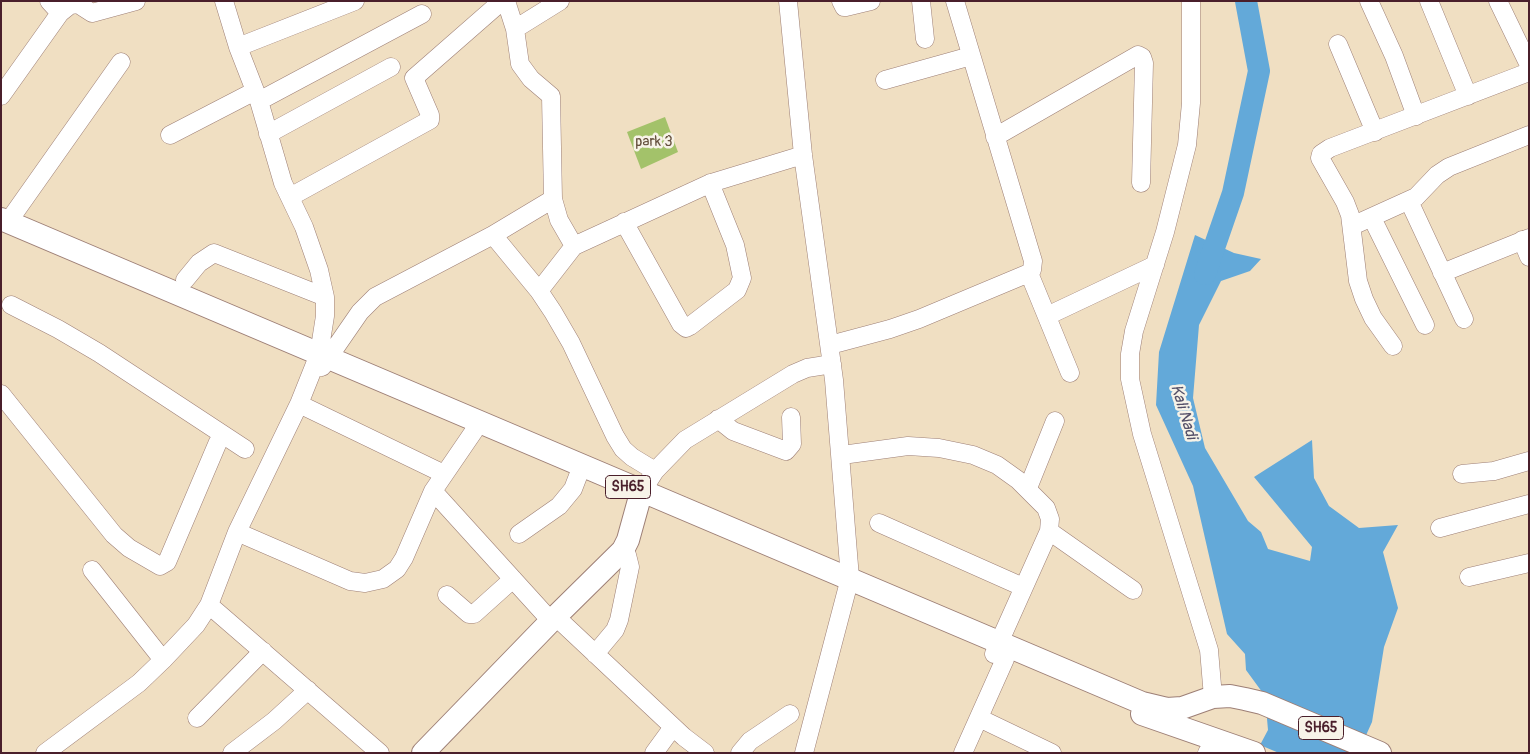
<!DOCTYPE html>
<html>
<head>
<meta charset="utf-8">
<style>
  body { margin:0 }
  #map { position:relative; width:1530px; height:754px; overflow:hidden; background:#f0dfc2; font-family:Pangolin,sans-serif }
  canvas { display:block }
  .frame { position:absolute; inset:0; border:2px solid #4a1f2b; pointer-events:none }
</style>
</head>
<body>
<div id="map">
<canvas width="1530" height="754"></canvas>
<div class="frame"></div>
</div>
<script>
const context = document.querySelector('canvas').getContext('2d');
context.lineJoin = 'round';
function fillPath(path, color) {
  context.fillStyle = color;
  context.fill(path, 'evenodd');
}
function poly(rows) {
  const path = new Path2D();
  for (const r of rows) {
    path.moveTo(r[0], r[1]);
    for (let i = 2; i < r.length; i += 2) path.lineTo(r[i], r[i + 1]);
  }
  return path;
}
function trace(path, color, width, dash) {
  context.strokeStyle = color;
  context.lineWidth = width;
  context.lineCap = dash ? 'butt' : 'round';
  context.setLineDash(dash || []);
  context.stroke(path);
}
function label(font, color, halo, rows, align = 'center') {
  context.font = font + ' Pangolin,sans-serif';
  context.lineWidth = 5;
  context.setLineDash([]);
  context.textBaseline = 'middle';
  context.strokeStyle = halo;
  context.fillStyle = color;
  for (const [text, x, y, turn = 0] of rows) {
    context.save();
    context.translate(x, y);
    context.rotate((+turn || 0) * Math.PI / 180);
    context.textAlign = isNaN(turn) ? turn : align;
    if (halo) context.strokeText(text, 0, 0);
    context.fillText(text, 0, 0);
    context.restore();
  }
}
fillPath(poly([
  [665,117,678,152,641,169,627,132]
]), '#a3c26a');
fillPath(poly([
  [1195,235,1234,253,1261,259,1250,271,1221,281,1199,325,1193,398,1205,448,1248,521,1261,532,1268,549,1310,561,1312,547,1254,477,1312,440,1314,478,1329,506,1359,528,1398,525,1383,552,1398,608,1384,647,1372,722,1358,753,1279,753,1260,745,1268,730,1265,696,1246,670,1245,654,1227,634,1193,486,1156,405,1159,352]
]), '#63a9d9');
trace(poly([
  [1205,274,1233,193,1259,71,1246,1]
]), '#63a9d9', 22);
const minor = poly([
  [49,1,60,13],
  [506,1,515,29,520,64,531,79,551,96,553,199,559,220,574,246,539,291],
  [788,1,803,155,834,380,850,578,804,753],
  [841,1,844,7,846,7,871,1],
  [921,1,925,39],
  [1191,1,1191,103,1187,145,1165,232,1134,331,1130,354,1130,379,1142,434,1209,650,1213,697],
  [1369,1,1394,56,1416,116],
  [1429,1,1468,96],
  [1498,1,1529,65],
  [515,29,560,1],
  [1338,44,1375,132],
  [238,47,355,1],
  [885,80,971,56],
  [1,96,60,13,70,5,78,4,92,13,136,1],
  [259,101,422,14],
  [268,134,391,67],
  [170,135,255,91],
  [995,137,1138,55,1142,57,1144,63,1141,183],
  [290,197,430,120,430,115,414,78,502,1],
  [1409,201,1464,319],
  [1372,218,1425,325],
  [8,222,121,62],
  [624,222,681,324,686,328,690,326,737,290,742,278,735,245,710,183],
  [1352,226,1416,197,1437,175,1449,167,1529,135],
  [493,235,539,291,553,312,571,343,615,436,623,449,632,457,655,471],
  [1522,240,1529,257],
  [574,246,711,183,803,155],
  [1029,273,1070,373],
  [1442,273,1529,238],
  [185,280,199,263,214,253,325,297],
  [11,305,58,329,99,353,245,449],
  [1047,316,1155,265],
  [830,345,890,329,919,319,1029,273,1032,270,1033,261,955,1],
  [1393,346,1373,318,1364,299,1358,281,1350,215,1345,202,1320,158,1321,154,1330,148,1529,72],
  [322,367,360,312,375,297,493,235,553,199],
  [1,394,114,535,129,548,160,566,167,562,218,442],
  [299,404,444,474],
  [718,419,733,431,786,451,792,444,791,417],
  [842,455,908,446,939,448,973,455,997,465,1018,480,1046,508,1050,519,1049,531,994,654],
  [1462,474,1494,471,1529,461],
  [1028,488,1055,421],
  [433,491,551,621],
  [641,493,655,471,685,440,793,374,807,368,832,364],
  [879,523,1023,587],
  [1440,528,1529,504],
  [1049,531,1133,590],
  [237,532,350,581,365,583,383,579,397,569,404,558,433,491,474,431],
  [519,534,559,506,573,489,578,476],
  [92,570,163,660],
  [1469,577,1529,563],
  [447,595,469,614,474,614,513,579],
  [209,605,380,753],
  [555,616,684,737,705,753],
  [595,654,615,630,619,620,630,567,627,555,623,550],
  [197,718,263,651],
  [979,718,1052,753],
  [45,753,139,683,163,660,196,625,209,605,237,532,299,404,319,354,325,316,325,297,319,270,304,227,283,183,259,101,238,47,224,1],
  [232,753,274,721,308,690],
  [654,753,673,727],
  [740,753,750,741,790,714],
  [963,753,1005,659],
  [1207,753,1215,740]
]);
const major = poly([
  [1,219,1142,703,1167,709,1182,708,1213,697,1230,696,1245,699,1262,703,1380,753],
  [1142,714,1254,753],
  [423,753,551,621,623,550,628,540,641,493]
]);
trace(minor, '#9d7f76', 19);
trace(major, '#9d7f76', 24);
trace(minor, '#fff', 18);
trace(major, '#fff', 22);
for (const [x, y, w] of [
  [628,487,45],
  [1321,728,45]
]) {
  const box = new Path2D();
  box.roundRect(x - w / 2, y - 11.5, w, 23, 4);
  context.fillStyle = '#f7f3e8';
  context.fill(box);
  trace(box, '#4a1f2b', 1);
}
label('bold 14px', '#4a1f2b', null, [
  ["SH65",628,487],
  ["SH65",1321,728]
]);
label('15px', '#65503e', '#f7f3e8', [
  ["park 3",654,142]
]);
label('italic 16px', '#534f68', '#f7f3e8', [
  ["Kali Nadi",1183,412,73]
]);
</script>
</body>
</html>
